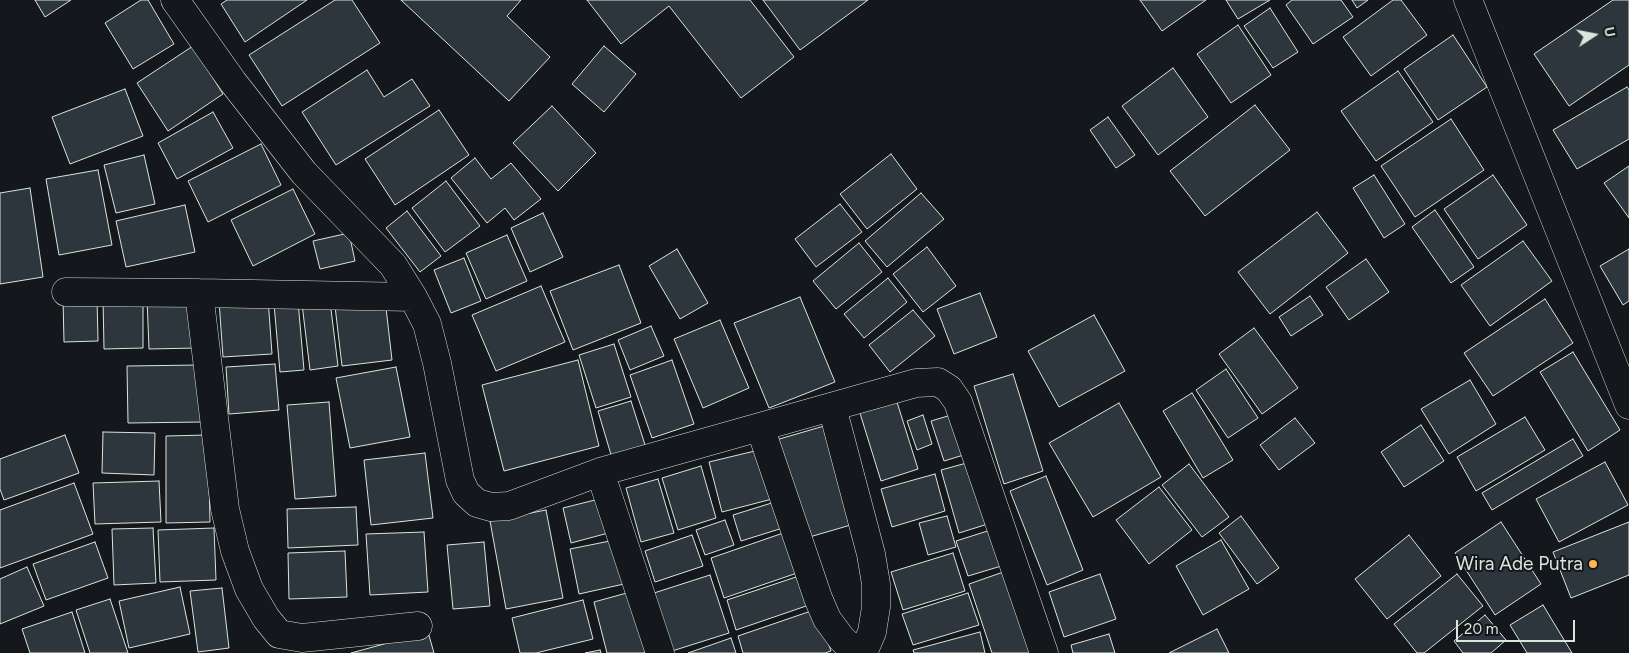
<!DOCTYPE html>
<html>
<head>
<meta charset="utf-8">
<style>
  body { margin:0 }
  #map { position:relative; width:1629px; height:653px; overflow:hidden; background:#14181c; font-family:Figtree,sans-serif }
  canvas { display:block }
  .north { position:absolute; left:1569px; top:10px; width:50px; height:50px; -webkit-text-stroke:4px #14181c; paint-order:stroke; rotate:79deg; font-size:14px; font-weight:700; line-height:20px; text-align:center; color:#d8e6dc }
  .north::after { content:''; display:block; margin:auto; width:18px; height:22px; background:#d8e6dc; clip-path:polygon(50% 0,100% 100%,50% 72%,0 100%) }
  .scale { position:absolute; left:1456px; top:620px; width:119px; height:22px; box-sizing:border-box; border:2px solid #d8e6dc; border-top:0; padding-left:6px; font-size:15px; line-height:18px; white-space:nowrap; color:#d8e6dc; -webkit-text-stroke:4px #14181c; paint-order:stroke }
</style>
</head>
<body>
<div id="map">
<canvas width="1629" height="653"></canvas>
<div class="north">U</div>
<div class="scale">20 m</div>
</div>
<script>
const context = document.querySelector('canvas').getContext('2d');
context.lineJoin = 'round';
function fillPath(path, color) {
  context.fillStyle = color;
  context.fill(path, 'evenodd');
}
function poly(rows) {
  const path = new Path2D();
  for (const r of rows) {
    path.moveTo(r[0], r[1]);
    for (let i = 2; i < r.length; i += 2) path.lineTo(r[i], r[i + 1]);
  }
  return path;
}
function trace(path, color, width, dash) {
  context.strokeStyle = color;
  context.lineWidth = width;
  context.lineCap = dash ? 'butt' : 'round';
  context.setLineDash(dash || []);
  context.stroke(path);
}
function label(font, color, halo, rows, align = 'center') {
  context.font = font + ' Figtree,sans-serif';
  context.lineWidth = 4;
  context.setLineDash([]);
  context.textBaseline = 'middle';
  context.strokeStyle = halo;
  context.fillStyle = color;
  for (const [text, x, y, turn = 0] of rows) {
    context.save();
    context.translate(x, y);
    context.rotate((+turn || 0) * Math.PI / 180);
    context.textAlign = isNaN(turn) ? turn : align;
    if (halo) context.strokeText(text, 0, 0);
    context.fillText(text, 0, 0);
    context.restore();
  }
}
const building = poly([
  [35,0,71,0,45,17,35,0],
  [141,0,148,0,174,44,133,69,105,23,141,0],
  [227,0,307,0,245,42,221,4,227,0],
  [335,0,352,0,380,43,282,106,249,55,335,0],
  [401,0,521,0,507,16,550,57,509,101,401,0],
  [587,0,750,0,794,57,741,98,669,6,621,44,587,0],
  [763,0,868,0,800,50,763,0],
  [1140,0,1206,0,1162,31,1140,0],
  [1226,0,1270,0,1238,19,1226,0],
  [1292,0,1341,0,1353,17,1313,44,1286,5,1292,0],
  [1352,0,1368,0,1357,8,1352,0],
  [1393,0,1401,0,1427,35,1371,76,1343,37,1393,0],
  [1613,0,1629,0,1629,65,1569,106,1534,54,1613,0],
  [1270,8,1298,52,1273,68,1244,26,1270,8],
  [1238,25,1271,75,1231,103,1197,54,1238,25],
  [1453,35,1487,87,1438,120,1404,69,1453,35],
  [193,46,223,94,168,131,137,83,193,46],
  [604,46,636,74,604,112,572,84,604,46],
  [1173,68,1208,117,1158,155,1122,106,1173,68],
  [367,70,384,97,412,79,430,106,336,165,302,112,367,70],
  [1398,71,1433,122,1376,161,1341,111,1398,71],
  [1627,87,1629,90,1629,139,1577,169,1553,130,1627,87],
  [125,89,143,136,70,164,52,117,125,89],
  [1255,105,1290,150,1205,216,1170,171,1255,105],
  [552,106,596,153,558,191,513,143,552,106],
  [439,110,469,155,395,205,365,159,439,110],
  [213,112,233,148,177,179,158,143,213,112],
  [1108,117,1135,155,1116,168,1090,130,1108,117],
  [1451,119,1484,170,1415,217,1381,166,1451,119],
  [261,144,281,185,208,222,188,181,261,144],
  [891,154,917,189,867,229,840,194,891,154],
  [144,155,155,204,116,213,104,165,144,155],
  [475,158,491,179,511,163,541,199,514,220,505,208,487,223,451,178,475,158],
  [1629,166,1629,218,1604,183,1629,166],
  [98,170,112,245,59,255,46,179,98,170],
  [1374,175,1405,224,1384,238,1353,188,1374,175],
  [1493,175,1527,225,1478,259,1444,209,1493,175],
  [446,181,480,226,445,252,412,208,446,181],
  [30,188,43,277,0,284,0,193,30,188],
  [293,189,315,234,253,266,231,220,293,189],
  [921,193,944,219,887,267,865,241,921,193],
  [840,204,862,232,816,267,795,239,840,204],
  [185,205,195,252,126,267,116,221,185,205],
  [1435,210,1474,267,1451,283,1412,227,1435,210],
  [407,211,441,256,420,272,386,228,407,211],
  [1317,212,1348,253,1270,314,1238,272,1317,212],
  [543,213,563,257,530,272,511,228,543,213],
  [349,233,355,261,320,269,313,241,349,233],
  [507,235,527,281,486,299,466,253,507,235],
  [1523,241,1552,281,1490,326,1461,285,1523,241],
  [859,243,882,272,836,309,813,281,859,243],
  [927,247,956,286,923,312,893,274,927,247],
  [677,249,708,303,680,319,649,266,677,249],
  [1629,249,1629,301,1623,305,1600,266,1629,249],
  [464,258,481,301,451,313,434,270,464,258],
  [1366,259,1389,292,1349,320,1326,287,1366,259],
  [619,265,641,323,573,350,550,291,619,265],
  [888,278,907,302,864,338,844,314,888,278],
  [541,286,565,342,496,371,472,315,541,286],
  [980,293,997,337,954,354,937,309,980,293],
  [1310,296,1323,315,1291,336,1279,317,1310,296],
  [103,297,143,297,143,348,104,349,103,297],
  [195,297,197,348,149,349,147,298,195,297],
  [800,297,835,382,769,408,734,323,800,297],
  [97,298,98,341,64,342,63,299,97,298],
  [268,298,272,354,223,357,219,301,268,298],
  [385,299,392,360,342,366,335,306,385,299],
  [1545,299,1573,343,1493,396,1464,353,1545,299],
  [298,301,304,370,280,372,274,304,298,301],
  [330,301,338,366,310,370,302,304,330,301],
  [913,310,935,336,890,372,869,345,913,310],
  [1094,315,1125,371,1059,407,1028,351,1094,315],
  [720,320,749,388,703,408,674,339,720,320],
  [651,326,664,356,630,370,618,340,651,326],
  [1254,328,1298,388,1262,414,1219,354,1254,328],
  [614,344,631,397,596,408,579,355,614,344],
  [1573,352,1620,430,1588,451,1540,372,1573,352],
  [578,360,599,446,504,471,482,385,578,360],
  [672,360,694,424,652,438,630,375,672,360],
  [275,364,279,410,229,414,226,367,275,364],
  [201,365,202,422,128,423,127,366,201,365],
  [396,367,410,437,350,448,336,378,396,367],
  [1226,369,1258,418,1228,438,1196,390,1226,369],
  [1013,374,1043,471,1004,484,974,386,1013,374],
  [1470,380,1496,424,1449,454,1421,409,1470,380],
  [1192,393,1233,460,1203,478,1163,411,1192,393],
  [896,399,918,469,881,481,859,410,896,399],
  [631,401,646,448,612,458,598,411,631,401],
  [329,402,336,496,295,499,287,405,329,402],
  [1119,403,1161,477,1093,517,1049,443,1119,403],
  [958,413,970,453,944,461,931,421,958,413],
  [923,415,932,444,917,450,907,421,923,415],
  [1525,417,1545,450,1476,491,1457,457,1525,417],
  [1295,418,1315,443,1279,470,1260,445,1295,418],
  [831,424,861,522,806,538,776,440,831,424],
  [1421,425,1444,461,1404,487,1381,452,1421,425],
  [103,432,155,433,154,475,102,473,103,432],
  [65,435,79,473,4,500,0,489,0,459,65,435],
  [208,435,210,522,166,523,166,436,208,435],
  [1573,439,1583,456,1492,510,1482,493,1573,439],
  [763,449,776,498,722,512,709,462,763,449],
  [425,453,433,518,371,525,364,460,425,453],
  [974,461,991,523,959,533,941,470,974,461],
  [1605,462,1628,505,1559,542,1536,499,1605,462],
  [1189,464,1229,517,1202,537,1162,485,1189,464],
  [701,466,716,518,678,530,662,478,701,466],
  [935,474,945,511,892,527,881,489,935,474],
  [1046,476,1083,570,1047,585,1010,491,1046,476],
  [658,479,674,533,641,542,626,488,658,479],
  [159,481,161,522,95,524,93,483,159,481],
  [74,483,93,534,0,568,0,510,74,483],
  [1159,487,1192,530,1149,564,1116,520,1159,487],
  [603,498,612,532,571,543,563,508,603,498],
  [778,501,786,527,741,541,733,515,778,501],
  [356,507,358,545,288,548,287,509,356,507],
  [546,510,563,598,506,609,490,521,546,510],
  [947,516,956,547,928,555,919,523,947,516],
  [1241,516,1279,568,1257,584,1219,533,1241,516],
  [725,520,734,545,705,555,696,530,725,520],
  [1501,522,1541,584,1495,615,1455,553,1501,522],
  [1629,522,1629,575,1571,598,1553,552,1629,522],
  [153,528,156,583,114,585,112,529,153,528],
  [214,528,216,580,160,582,158,530,214,528],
  [997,528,1008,564,968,576,956,541,997,528],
  [789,531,803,571,724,598,711,558,789,531],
  [424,532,428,592,370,595,366,534,424,532],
  [692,535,703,566,655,582,645,551,692,535],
  [1409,535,1441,576,1387,619,1355,579,1409,535],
  [615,540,624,584,579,594,570,549,615,540],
  [1221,540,1249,589,1203,615,1176,566,1221,540],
  [95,542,108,578,46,600,33,564,95,542],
  [484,542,490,606,453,609,447,545,484,542],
  [345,551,347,597,289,599,288,553,345,551],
  [953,553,965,591,903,610,891,572,953,553],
  [27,567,44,606,0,624,0,579,27,567],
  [1012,569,1039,653,992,653,969,584,1012,569],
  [1100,574,1116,619,1064,637,1049,592,1100,574],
  [1457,574,1483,606,1424,653,1417,653,1394,624,1457,574],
  [710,575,729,633,672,651,654,593,710,575],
  [802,575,812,604,736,630,727,600,802,575],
  [180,587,190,634,129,648,119,601,180,587],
  [222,588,229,648,198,652,190,591,222,588],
  [634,591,650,651,643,653,607,653,594,602,634,591],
  [968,593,979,625,913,645,902,614,968,593],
  [110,599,128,653,90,653,76,610,110,599],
  [583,600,593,639,536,653,520,653,512,618,583,600],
  [1543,605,1572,653,1527,653,1510,625,1543,605],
  [817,609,831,651,825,653,743,653,738,636,817,609],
  [72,612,85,653,30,653,22,629,72,612],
  [1485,615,1506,640,1491,653,1463,653,1454,641,1485,615],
  [1217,629,1229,653,1169,653,1217,629],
  [428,632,434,653,351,653,428,632],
  [980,632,985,653,914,653,913,650,980,632],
  [1109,634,1115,653,1073,653,1071,645,1109,634],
  [731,638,736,653,688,653,731,638],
  [600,650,601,653,585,653,600,650]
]);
fillPath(building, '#2c363c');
trace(building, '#d8e6dc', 1);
const minor = poly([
  [175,0,233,82,304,173,393,265,413,297,427,324,437,363,460,480,466,493,477,503,491,507,509,506,600,472,916,383,938,382,949,389,958,402,1044,653],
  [1468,0,1629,405],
  [66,292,199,293,413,297],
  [199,293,225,509,235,551,249,589,266,618,279,634,302,638,418,626],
  [832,407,871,554,876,584,876,607,872,632,863,653],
  [760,427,818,598,827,619,841,638,856,653],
  [600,472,660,653]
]);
trace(minor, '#d8e6dc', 29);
trace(minor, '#14181c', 28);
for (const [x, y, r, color] of [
  [1593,564,5,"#ffb74d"]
]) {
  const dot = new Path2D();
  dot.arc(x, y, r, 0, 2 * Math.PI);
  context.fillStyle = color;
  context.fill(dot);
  trace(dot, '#14181c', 2);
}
label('19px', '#d8e6dc', '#14181c', [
  ["Wira Ade Putra",1583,564]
], 'right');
</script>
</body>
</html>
